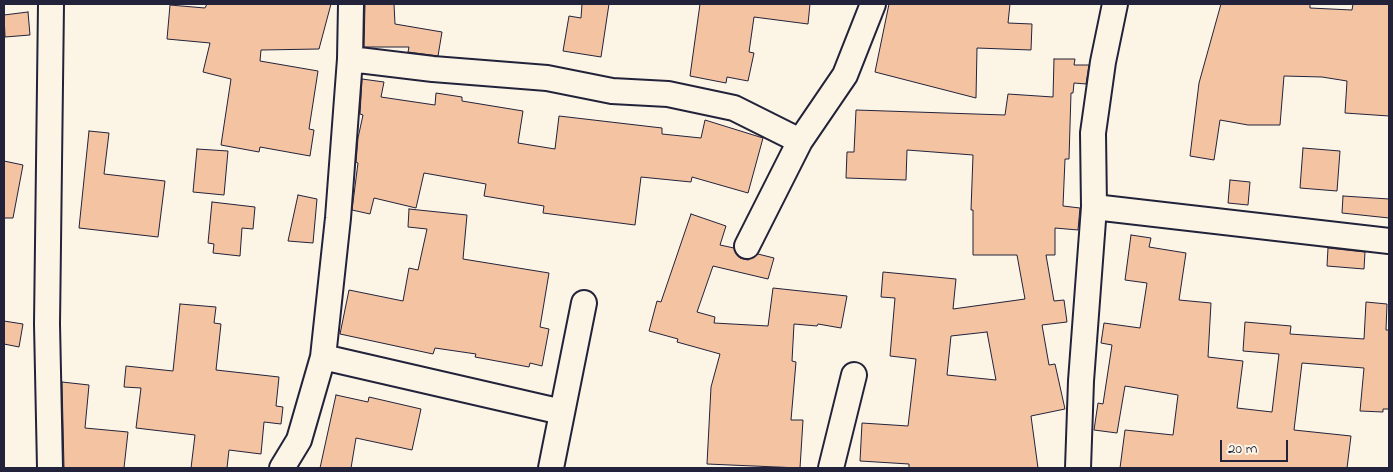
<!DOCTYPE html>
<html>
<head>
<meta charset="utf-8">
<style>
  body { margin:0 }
  #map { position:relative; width:1393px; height:472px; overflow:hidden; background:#fcf5e5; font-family:"Indie Flower",sans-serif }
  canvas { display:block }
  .frame { position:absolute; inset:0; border:5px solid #22223b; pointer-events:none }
  .scale { position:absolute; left:1220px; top:440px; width:68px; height:22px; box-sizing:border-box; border:2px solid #22223b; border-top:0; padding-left:6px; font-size:15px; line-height:18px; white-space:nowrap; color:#22223b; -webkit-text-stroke:4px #fcf5e5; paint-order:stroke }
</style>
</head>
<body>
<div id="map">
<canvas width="1393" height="472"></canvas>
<div class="frame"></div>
<div class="scale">20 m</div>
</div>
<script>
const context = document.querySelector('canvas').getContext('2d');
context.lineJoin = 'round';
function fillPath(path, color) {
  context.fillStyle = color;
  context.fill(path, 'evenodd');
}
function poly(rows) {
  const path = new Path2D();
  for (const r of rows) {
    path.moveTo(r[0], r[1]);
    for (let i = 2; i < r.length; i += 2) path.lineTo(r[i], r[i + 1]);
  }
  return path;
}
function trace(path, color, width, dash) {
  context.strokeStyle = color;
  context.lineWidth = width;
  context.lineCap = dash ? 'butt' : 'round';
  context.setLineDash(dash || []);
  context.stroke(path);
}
const building = poly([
  [207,4,331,4,319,49,261,50,260,61,318,71,309,129,314,130,310,156,260,147,259,152,221,145,231,79,203,72,210,43,167,39,170,5,205,8,207,4],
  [365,4,394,4,395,24,442,32,438,56,408,52,409,47,364,47,365,4],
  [582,4,609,4,601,57,563,51,569,16,581,18,582,4],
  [700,4,810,4,808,24,754,17,749,52,754,53,748,81,727,77,726,83,690,76,700,4],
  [889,4,1010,4,1008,23,1032,24,1031,50,977,48,976,98,875,72,889,4],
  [1221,4,1310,4,1310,8,1352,10,1353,4,1389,4,1389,116,1345,113,1347,81,1322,77,1284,76,1280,125,1248,125,1220,120,1214,160,1190,156,1199,83,1221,4],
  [28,12,30,35,5,37,4,15,28,12],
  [1054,59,1075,59,1074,65,1089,65,1086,84,1074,83,1073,93,1071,93,1069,159,1065,159,1063,206,1080,208,1078,230,1055,228,1055,255,1046,255,1054,301,1064,300,1067,322,1042,325,1049,365,1055,364,1065,409,1031,416,1038,468,909,468,909,464,860,461,862,423,908,426,916,359,890,356,895,298,881,297,883,272,956,279,953,309,1025,299,1017,255,973,255,973,210,971,210,973,155,907,150,906,180,846,178,847,152,854,152,856,110,1005,115,1008,94,1053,97,1054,59],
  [987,332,996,380,947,375,951,336,987,332],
  [362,79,384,82,381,97,435,105,436,93,462,97,462,101,523,111,518,143,555,149,559,116,662,128,662,134,701,138,705,120,763,138,748,193,692,177,691,182,641,177,635,225,543,213,544,206,484,196,486,184,424,173,416,208,374,198,370,214,352,210,358,163,356,162,358,138,363,115,360,114,362,79],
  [89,131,109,133,104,174,165,181,158,237,79,228,89,131],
  [1303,148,1340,151,1337,191,1300,188,1303,148],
  [197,149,228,151,224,195,193,192,197,149],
  [4,161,23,165,13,218,4,218,4,161],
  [1230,180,1250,182,1248,205,1228,203,1230,180],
  [298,195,317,199,313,243,288,241,298,195],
  [1343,196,1389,199,1389,218,1342,213,1343,196],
  [212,202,255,207,253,229,242,228,240,256,213,253,214,244,208,243,212,202],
  [409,209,467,215,463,259,549,273,540,327,549,329,542,366,530,363,529,367,475,357,476,354,435,348,433,354,340,334,349,290,403,301,409,268,418,270,427,229,408,227,409,209],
  [691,214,726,226,720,245,734,248,740,258,748,260,758,254,774,258,768,279,713,266,697,312,715,317,714,323,768,326,773,288,847,296,841,328,818,324,817,326,794,324,792,361,796,362,791,420,803,420,800,468,707,464,711,387,720,354,677,342,678,339,649,331,657,301,661,302,691,214],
  [1131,235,1151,238,1149,247,1186,253,1179,300,1211,303,1208,357,1243,361,1237,408,1272,412,1279,354,1243,351,1245,322,1291,326,1290,334,1364,339,1366,302,1387,304,1386,330,1389,330,1389,409,1383,409,1383,412,1360,411,1364,368,1302,363,1294,430,1351,436,1347,468,1120,468,1125,430,1173,435,1178,395,1125,386,1117,433,1094,430,1098,403,1103,404,1112,345,1101,343,1104,323,1140,328,1147,283,1125,280,1131,235],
  [1328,248,1365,252,1364,269,1327,266,1328,248],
  [180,304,216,307,214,323,221,324,216,370,279,377,276,406,283,407,281,424,264,422,261,454,229,450,227,468,191,468,195,435,136,428,141,388,124,387,126,366,173,371,180,304],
  [4,321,23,324,19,347,4,344,4,321],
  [62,382,89,385,85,428,128,432,124,468,64,468,62,382],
  [336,395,368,402,369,397,421,409,412,450,356,438,351,468,320,468,336,395]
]);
fillPath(building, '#f3c3a2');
trace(building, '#22223b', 1);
const minor = poly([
  [350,59,433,69,547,78,612,91,668,94,734,108,800,141],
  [1094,207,1389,241],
  [747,246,800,141,845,75,873,4],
  [323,357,562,412],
  [50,468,47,324,51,4],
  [282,468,299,440,323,357,338,218,350,59,351,4],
  [551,468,584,303],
  [831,468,854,375],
  [1078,468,1081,381,1094,207,1093,133,1103,62,1115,4]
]);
trace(minor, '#22223b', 28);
trace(minor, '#fcf5e5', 24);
</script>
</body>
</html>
